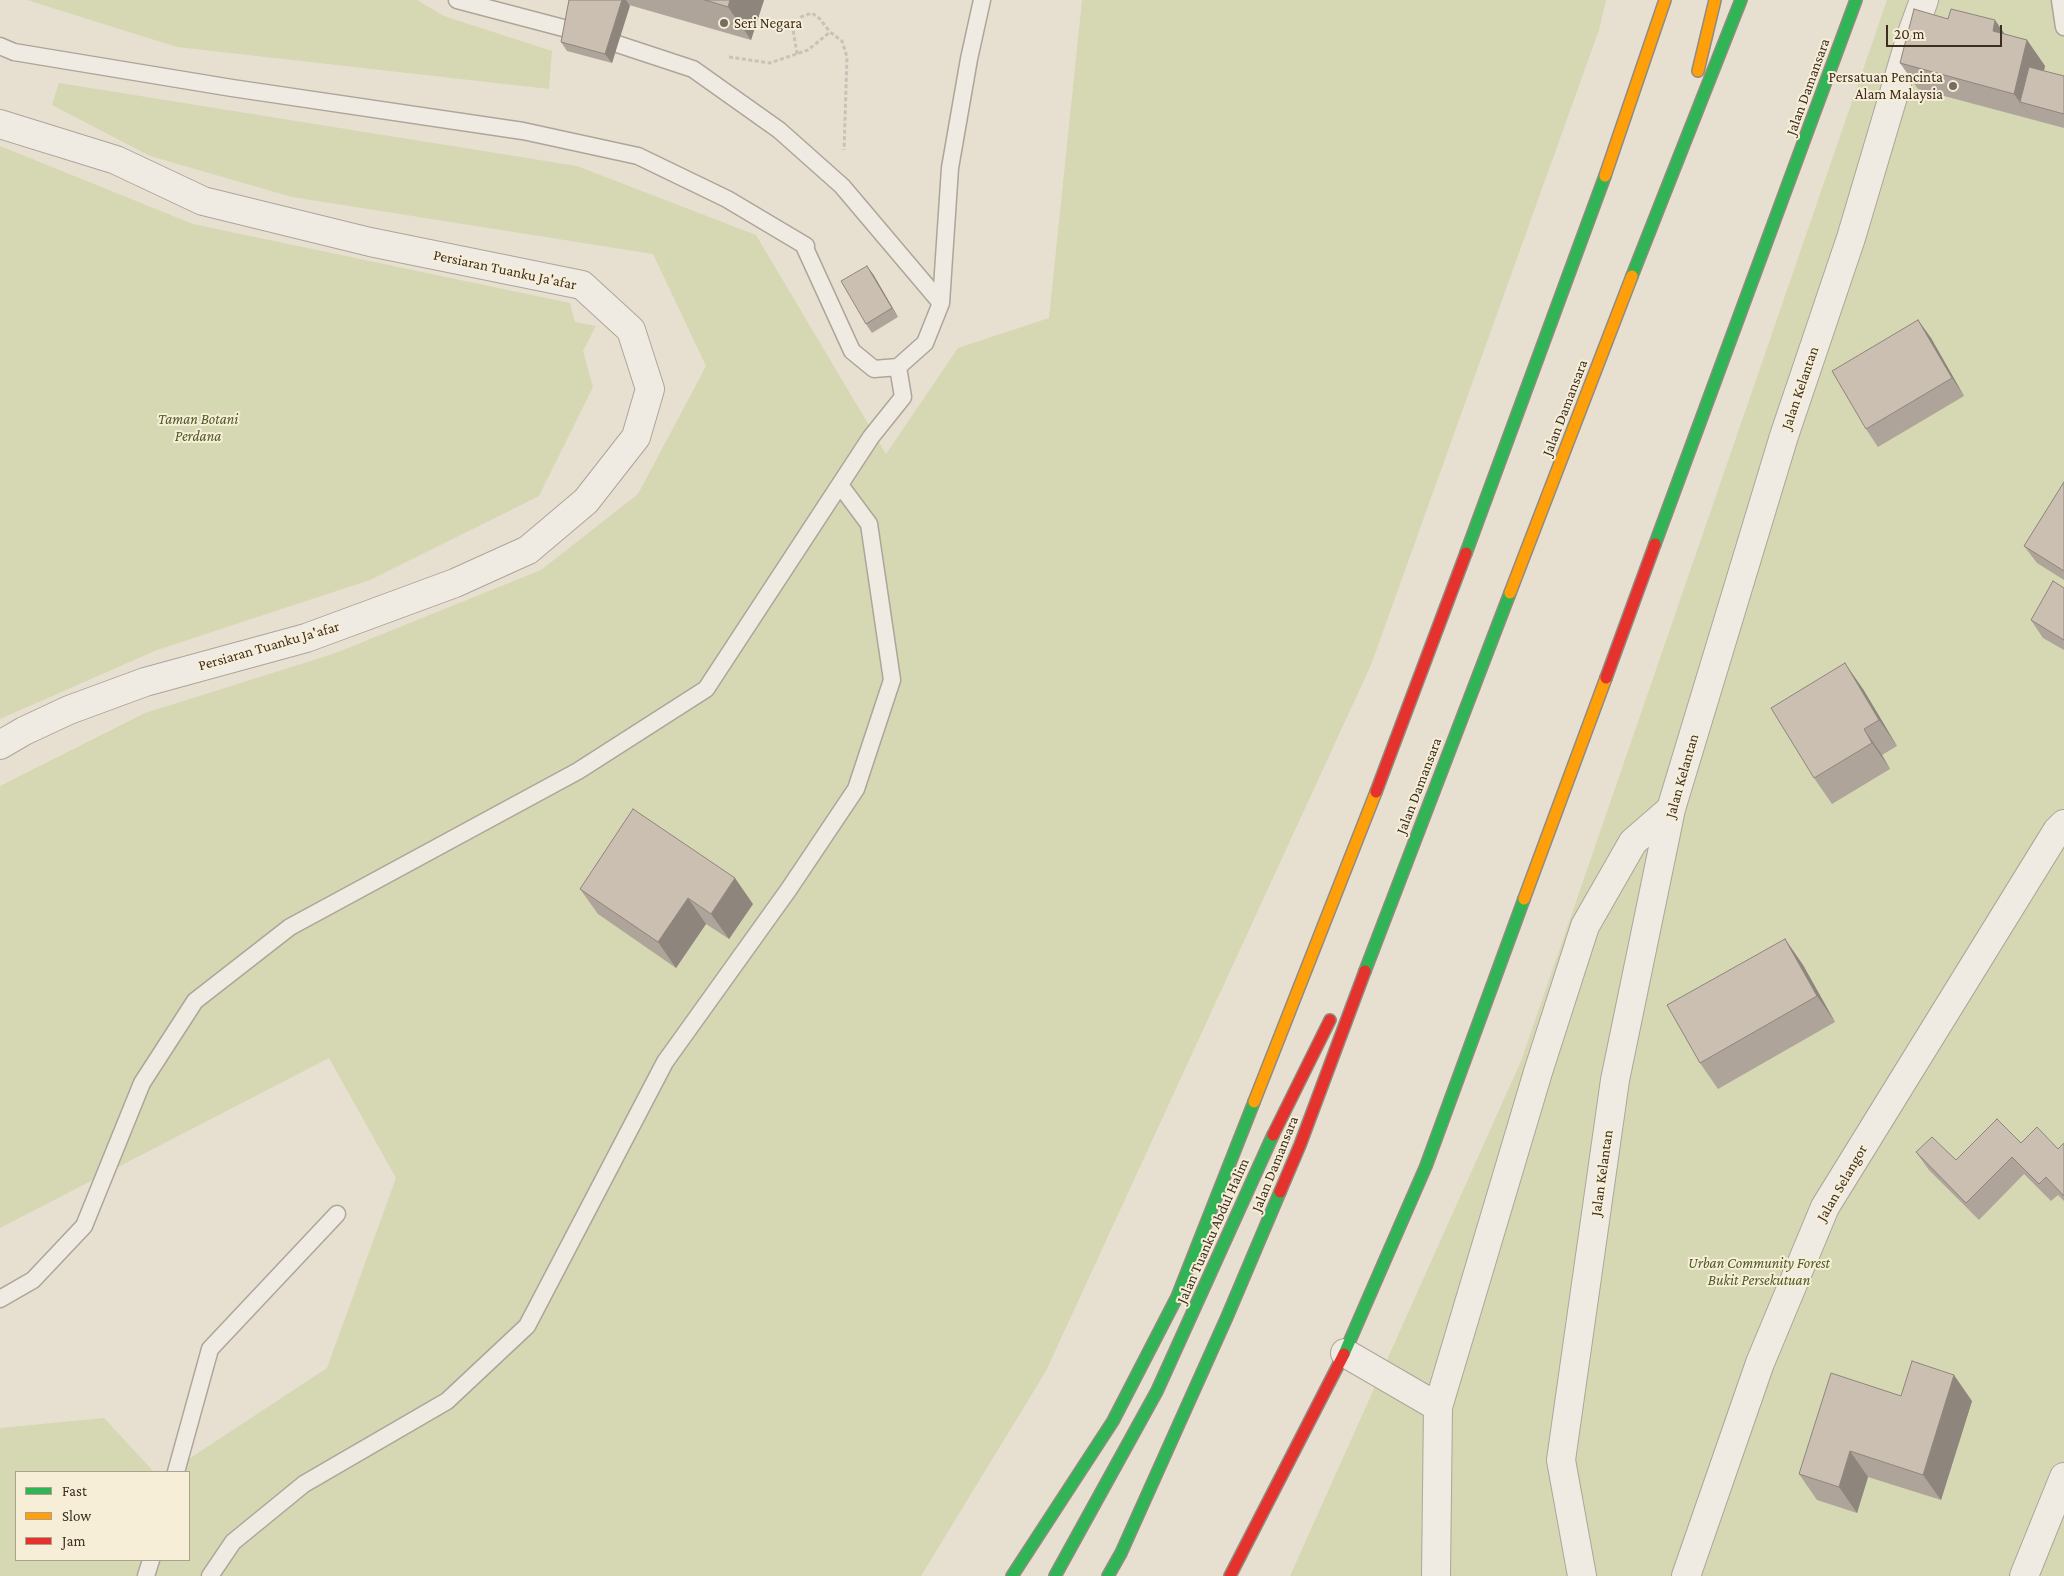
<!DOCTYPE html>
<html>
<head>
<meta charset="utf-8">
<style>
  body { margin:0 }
  #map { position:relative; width:2064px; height:1576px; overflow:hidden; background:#e7e0d1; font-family:"Crimson Pro",serif }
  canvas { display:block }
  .legend { position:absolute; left:15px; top:1471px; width:175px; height:90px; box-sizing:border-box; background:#f7eed8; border:1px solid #ada18e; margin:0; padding:6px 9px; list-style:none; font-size:15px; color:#3d2e20 }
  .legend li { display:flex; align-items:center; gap:10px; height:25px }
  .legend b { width:25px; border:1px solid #ada18e }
  .scale { position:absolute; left:1886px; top:25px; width:116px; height:22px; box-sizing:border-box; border:2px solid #3d2e20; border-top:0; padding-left:6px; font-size:15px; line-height:18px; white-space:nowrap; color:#3d2e20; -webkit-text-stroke:4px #f7eed8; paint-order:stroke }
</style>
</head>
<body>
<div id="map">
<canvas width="2064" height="1576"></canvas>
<ul class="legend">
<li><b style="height:6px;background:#30b455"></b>Fast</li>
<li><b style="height:6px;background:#ff9f0a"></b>Slow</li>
<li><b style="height:6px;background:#e5322d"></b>Jam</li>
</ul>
<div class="scale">20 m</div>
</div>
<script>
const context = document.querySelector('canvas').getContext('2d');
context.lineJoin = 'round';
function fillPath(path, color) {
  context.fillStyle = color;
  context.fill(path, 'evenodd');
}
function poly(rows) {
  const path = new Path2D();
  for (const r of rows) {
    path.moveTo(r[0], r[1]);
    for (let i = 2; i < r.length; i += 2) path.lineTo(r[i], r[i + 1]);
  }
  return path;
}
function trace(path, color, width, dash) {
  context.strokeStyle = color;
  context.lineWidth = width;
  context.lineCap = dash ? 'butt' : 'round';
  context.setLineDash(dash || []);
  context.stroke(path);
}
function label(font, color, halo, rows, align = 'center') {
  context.font = font + ' "Crimson Pro",serif';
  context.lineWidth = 4;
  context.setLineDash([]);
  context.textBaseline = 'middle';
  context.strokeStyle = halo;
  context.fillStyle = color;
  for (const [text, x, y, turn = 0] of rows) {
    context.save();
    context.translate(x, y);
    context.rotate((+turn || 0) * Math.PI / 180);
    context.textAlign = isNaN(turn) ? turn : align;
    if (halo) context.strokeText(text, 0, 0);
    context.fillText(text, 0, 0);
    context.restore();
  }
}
fillPath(poly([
  [27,0,417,0,444,16,552,51,549,89,177,47],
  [1082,0,1606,0,1599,30,1371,665,1046,1371,921,1576,0,1576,0,1428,104,1418,154,1472,16,1472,16,1560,189,1560,189,1472,169,1472,327,1368,396,1178,329,1058,0,1228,0,786,145,713,333,654,541,570,638,494,706,366,653,254,292,197,150,156,52,105,59,83,577,166,756,235,886,454,958,348,1049,318],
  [1887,0,2064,0,2064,1576,1290,1576,1521,1061],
  [0,146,193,224,570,303,575,322,596,326,583,351,593,387,539,496,370,580,157,650,0,719]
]), '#d6d7b3');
const lane = poly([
  [457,0,590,35,693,69,779,130,842,186,941,303],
  [2060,0,2064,27],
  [0,46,14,52,232,88,523,131,638,156,727,199,806,246,805,248,852,351,874,369,898,367,925,343,941,303,950,168,969,59,982,0],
  [0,1299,33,1280,84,1226,142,1083,195,1001,290,927,578,771,706,689,871,437,903,397,898,367],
  [176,1472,210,1349,337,1214],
  [146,1576,151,1560],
  [210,1576,233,1542,304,1484,447,1401,527,1326,665,1062,789,889,856,789,892,680,869,524,840,485]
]);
const street = poly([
  [0,124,116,160,203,201,370,242,582,285,631,330,650,389,636,437,586,501,528,550,455,583,306,638,145,682,69,710,24,731,0,745],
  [1345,1353,1438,1407,1436,1576],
  [1438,1407,1538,1072,1585,926,1633,842,1671,809],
  [1582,1576,1561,1460,1615,1080,1671,809,1784,436,1851,238,1911,36,1924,0],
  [1686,1576,1760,1363,1825,1207,2057,831,2064,824],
  [2024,1576,2064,1477]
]);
const fast = poly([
  [1632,276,1741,0],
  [1655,544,1856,0],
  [1466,553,1605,176],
  [1365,971,1510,593],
  [1344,1354,1426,1166,1524,899],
  [1012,1576,1113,1421,1177,1297,1254,1102],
  [1055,1576,1157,1391,1273,1135],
  [1108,1576,1121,1553,1227,1317,1280,1192]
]);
const slow = poly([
  [1698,71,1715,0],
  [1605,176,1665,0],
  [1510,593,1632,276],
  [1524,899,1606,678],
  [1254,1102,1376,792]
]);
const jam = poly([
  [1606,678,1655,544],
  [1376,792,1466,553],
  [1273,1135,1330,1020],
  [1280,1192,1300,1145,1365,971],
  [1230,1576,1344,1354]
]);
trace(lane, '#ada599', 19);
trace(street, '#ada599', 30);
trace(fast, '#928b80', 14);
trace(slow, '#928b80', 14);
trace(jam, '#928b80', 14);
trace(poly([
  [797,54,793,29,801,17,812,13,820,19,830,32],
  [729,57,770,63,808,50,830,32,842,41,847,57,844,150]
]), '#c8c2b9', 3, [4, 2.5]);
trace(lane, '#efebe3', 16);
trace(street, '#efebe3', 28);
trace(fast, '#30b455', 11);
trace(slow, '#ff9f0a', 11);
trace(jam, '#e5322d', 11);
fillPath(poly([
  [569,0,764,0,751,40,629,5,612,63,567,51,561,42],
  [2005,34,2027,40,2045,66,2044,71,2064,76,2064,128,1918,89,1900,63],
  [873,274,898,317,872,333,866,324],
  [1918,320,1931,338,1964,396,1878,447,1866,429],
  [2064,482,2064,580,2037,563,2024,546],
  [2064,588,2064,650,2043,638,2031,620],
  [1863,689,1897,746,1882,755,1890,769,1832,804,1814,778],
  [580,889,753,904,729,939,706,924,676,968,598,914],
  [1785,939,1803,965,1835,1022,1718,1089,1700,1063],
  [2021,1143,2058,1149,2064,1143,2064,1201,2058,1195,2051,1201,2024,1174,1979,1220,1929,1170,1916,1152,1956,1160],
  [1901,1396,1972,1401,1941,1500,1868,1477,1857,1513,1817,1500,1799,1474]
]), '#afa499');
fillPath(poly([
  [622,0,626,0,630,6,612,63,605,54],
  [730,0,764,0,751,40,728,7],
  [1995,20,2013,46,1993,31],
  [2027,40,2045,66,2035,106,2020,102,2032,119,2014,94],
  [867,266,873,274,898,317,892,308],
  [1918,320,1931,338,1964,396,1952,378],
  [1845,663,1863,689,1897,746,1879,720],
  [1864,729,1882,755,1890,769,1872,743],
  [735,878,753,904,729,939,711,914],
  [688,898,706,924,676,968,658,942],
  [1785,939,1803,965,1835,1022,1817,996],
  [1954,1375,1972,1401,1941,1500,1923,1475],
  [1850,1451,1868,1477,1857,1513,1839,1487]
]), '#8e867d');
const building = poly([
  [569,0,622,0,605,54,561,42,569,0],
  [705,0,730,0,728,7,705,0],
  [1914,9,1948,19,1951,9,1995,20,1993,31,2027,40,2014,94,1900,63,1914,9],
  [2029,67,2064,76,2064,114,2020,102,2029,67],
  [867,266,892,308,866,324,841,281,867,266],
  [1918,320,1952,378,1866,429,1832,371,1918,320],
  [2064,482,2064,571,2024,546,2064,482],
  [2053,581,2064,588,2064,640,2031,620,2053,581],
  [1845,663,1879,720,1864,729,1872,743,1814,778,1771,708,1845,663],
  [633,809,735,878,711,914,688,898,658,942,580,889,633,809],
  [1785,939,1817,996,1700,1063,1667,1005,1785,939],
  [1997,1119,2021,1143,2037,1127,2058,1149,2064,1143,2064,1196,2046,1177,2039,1184,2012,1157,1966,1203,1916,1152,1932,1137,1956,1160,1997,1119],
  [1912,1361,1954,1375,1923,1475,1850,1451,1839,1487,1799,1474,1831,1373,1901,1396,1912,1361]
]);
fillPath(building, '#cbbfb2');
trace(building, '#8e867d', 1);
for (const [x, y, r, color] of [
  [724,23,5,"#786c5e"],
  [1953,86,5,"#786c5e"]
]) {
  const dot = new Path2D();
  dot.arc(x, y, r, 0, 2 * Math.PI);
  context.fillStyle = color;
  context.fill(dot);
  trace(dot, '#f7eed8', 2);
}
label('15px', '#3d2e20', '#f7eed8', [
  ["Seri Negara",734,23],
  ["Persatuan Pencinta",1943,77,"right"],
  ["Alam Malaysia",1943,94,"right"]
], 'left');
label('15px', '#3d2e20', '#f7eed8', [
  ["Jalan Damansara",1808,87,-70],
  ["Persiaran Tuanku Ja'afar",505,270,12],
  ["Jalan Kelantan",1800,388,-71],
  ["Jalan Damansara",1565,408,-69],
  ["Persiaran Tuanku Ja'afar",269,646,-16],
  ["Jalan Kelantan",1682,776,-74],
  ["Jalan Damansara",1419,786,-69],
  ["Jalan Damansara",1275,1164,-68],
  ["Jalan Kelantan",1602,1173,-82],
  ["Jalan Selangor",1842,1183,-60],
  ["Jalan Tuanku Abdul Halim",1213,1231,-66]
]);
label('italic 15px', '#4d5a26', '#f7eed8', [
  ["Taman Botani",198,419],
  ["Perdana",198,436],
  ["Urban Community Forest",1759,1263],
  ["Bukit Persekutuan",1759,1280]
]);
</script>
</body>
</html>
